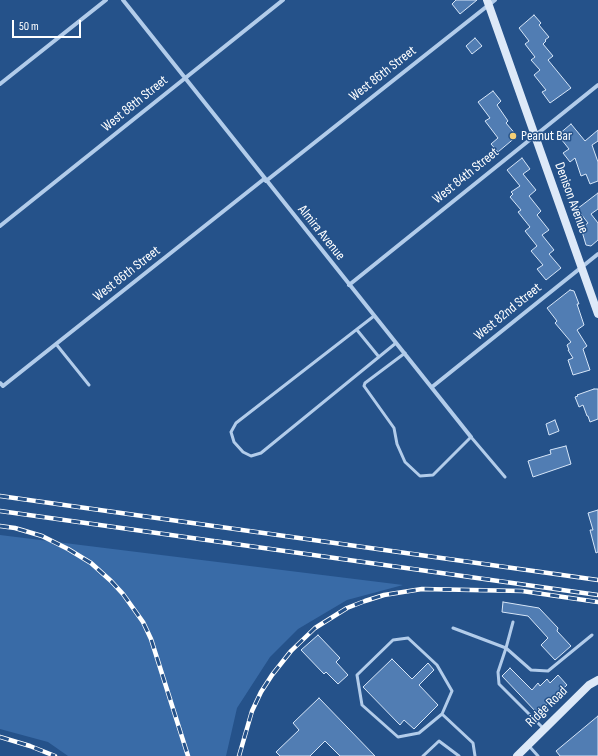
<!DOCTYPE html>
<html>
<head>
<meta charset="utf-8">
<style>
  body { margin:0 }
  #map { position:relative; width:598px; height:756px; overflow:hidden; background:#25528a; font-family:"Sofia Sans Condensed",sans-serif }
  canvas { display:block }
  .scale { position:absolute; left:12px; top:20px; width:69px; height:18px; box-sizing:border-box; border:2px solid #fff; border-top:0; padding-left:5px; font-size:12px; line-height:14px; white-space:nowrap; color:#fff; -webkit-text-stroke:3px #25528a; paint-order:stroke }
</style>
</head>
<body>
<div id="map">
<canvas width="598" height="756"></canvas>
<div class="scale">50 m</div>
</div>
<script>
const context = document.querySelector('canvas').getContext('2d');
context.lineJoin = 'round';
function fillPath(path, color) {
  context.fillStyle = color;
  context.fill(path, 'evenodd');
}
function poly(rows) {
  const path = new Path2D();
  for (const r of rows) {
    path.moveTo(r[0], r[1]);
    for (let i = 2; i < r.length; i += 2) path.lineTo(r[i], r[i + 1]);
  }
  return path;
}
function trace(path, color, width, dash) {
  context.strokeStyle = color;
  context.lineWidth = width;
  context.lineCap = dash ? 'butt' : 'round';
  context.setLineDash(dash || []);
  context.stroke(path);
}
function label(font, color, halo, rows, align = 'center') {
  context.font = font + ' "Sofia Sans Condensed",sans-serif';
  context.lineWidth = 3;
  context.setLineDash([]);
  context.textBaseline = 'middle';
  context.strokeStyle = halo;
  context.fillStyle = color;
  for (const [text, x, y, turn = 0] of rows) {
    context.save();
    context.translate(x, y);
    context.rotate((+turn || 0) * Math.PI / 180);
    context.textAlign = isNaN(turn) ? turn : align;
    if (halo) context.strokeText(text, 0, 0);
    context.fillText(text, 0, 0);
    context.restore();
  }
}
fillPath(poly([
  [0,535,403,585,347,600,298,629,270,657,237,708,226,756,68,756,48,742,0,729]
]), '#396ba7');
const building = poly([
  [456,0,477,0,460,14,452,4,456,0],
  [534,15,541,23,539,25,549,37,545,40,546,41,543,44,553,56,548,60,571,88,550,103,542,92,546,90,534,75,540,70,531,60,535,57,525,44,529,41,519,28,534,15],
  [475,38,482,46,472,54,466,46,475,38],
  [493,91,501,101,497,105,508,121,506,123,517,136,498,152,491,144,498,138,485,121,490,118,478,102,493,91],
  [571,124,585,141,598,130,598,141,592,145,598,162,598,181,590,184,586,174,581,176,575,158,570,162,563,153,569,149,558,135,571,124],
  [522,158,530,169,523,174,536,190,529,196,541,211,537,215,549,230,542,235,554,250,549,254,561,268,546,280,537,269,543,265,531,251,537,246,525,231,530,227,518,212,521,210,510,197,513,194,511,192,520,186,507,170,522,158],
  [598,193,598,209,591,214,598,223,598,240,591,246,586,245,581,228,588,223,577,209,598,193],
  [570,290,574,291,579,304,577,304,584,325,577,330,587,346,583,349,590,370,573,375,568,360,573,358,568,350,569,350,567,345,571,342,555,323,557,321,547,308,570,290],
  [594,389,598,389,598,419,590,422,588,416,587,416,583,405,579,407,575,397,578,396,577,395,594,389],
  [555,420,559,431,549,435,546,424,555,420],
  [566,446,571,464,533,477,528,461,551,454,550,450,566,446],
  [598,510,598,552,596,553,590,530,593,530,588,513,598,510],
  [503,602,539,608,558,628,557,631,571,646,555,660,541,645,548,638,528,616,502,612,503,602],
  [318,635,340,658,336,662,348,675,338,684,326,672,324,674,301,650,318,635],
  [392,659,412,679,428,663,434,670,419,685,438,705,414,729,404,720,400,725,363,687,392,659],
  [510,668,532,690,538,683,540,686,547,679,550,683,558,675,567,685,537,713,502,676,510,668],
  [319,698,375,756,340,756,325,741,310,756,280,756,276,752,299,730,293,723,319,698],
  [598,716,598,756,560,756,556,751,598,716]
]);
fillPath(building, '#517db3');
trace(building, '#d7e6f8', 1);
trace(poly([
  [374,316,236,423,231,432,234,442,243,452,251,456,261,453,396,343],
  [357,330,379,357],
  [56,344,89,385],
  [405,353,365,383,364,386,394,428,397,444,405,462,420,476,433,475,471,437,505,477],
  [513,622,506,648,531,670,548,671,592,635],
  [453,628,506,648,498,672,499,684,544,729],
  [408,638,437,665,452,691,442,714,419,733,398,737,362,705,357,675,393,640,408,638],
  [442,714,473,743,475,756],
  [529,746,538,756],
  [423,756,439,741,459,756]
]), '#b2ccea', 3);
trace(poly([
  [123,0,471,437],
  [0,84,106,0],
  [266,181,495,0],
  [0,226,283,0],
  [349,285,598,85],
  [0,383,3,386,264,179],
  [432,387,598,254]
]), '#b2ccea', 4);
trace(poly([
  [487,0,598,314],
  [517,756,589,685,598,680]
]), '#dde9f8', 8);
const rail = poly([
  [0,496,598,580],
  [0,511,598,595],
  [0,526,15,528,42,536,68,549,91,563,111,581,123,594,143,622,151,639,188,756],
  [0,737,30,746,55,756],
  [239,756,252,711,261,692,272,675,291,651,315,628,347,608,365,601,384,595,422,589,522,591,598,602]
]);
trace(rail, '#fff', 4.5);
trace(rail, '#25528a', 3, [9]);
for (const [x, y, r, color] of [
  [513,136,4,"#f4cf76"]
]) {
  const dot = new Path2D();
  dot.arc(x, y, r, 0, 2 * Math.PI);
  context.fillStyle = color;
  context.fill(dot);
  trace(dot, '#25528a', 1.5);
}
label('14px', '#fff', '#25528a', [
  ["West 86th Street",383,74,-38],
  ["West 88th Street",135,104,-39],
  ["West 84th Street",466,176,-39],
  ["Denison Avenue",571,198,70],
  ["Almira Avenue",321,233,51],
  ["West 86th Street",127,274,-38],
  ["West 82nd Street",508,312,-39],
  ["Ridge Road",547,707,-44]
]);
label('14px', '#fff', '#25528a', [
  ["Peanut Bar",521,136]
], 'left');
</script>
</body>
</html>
